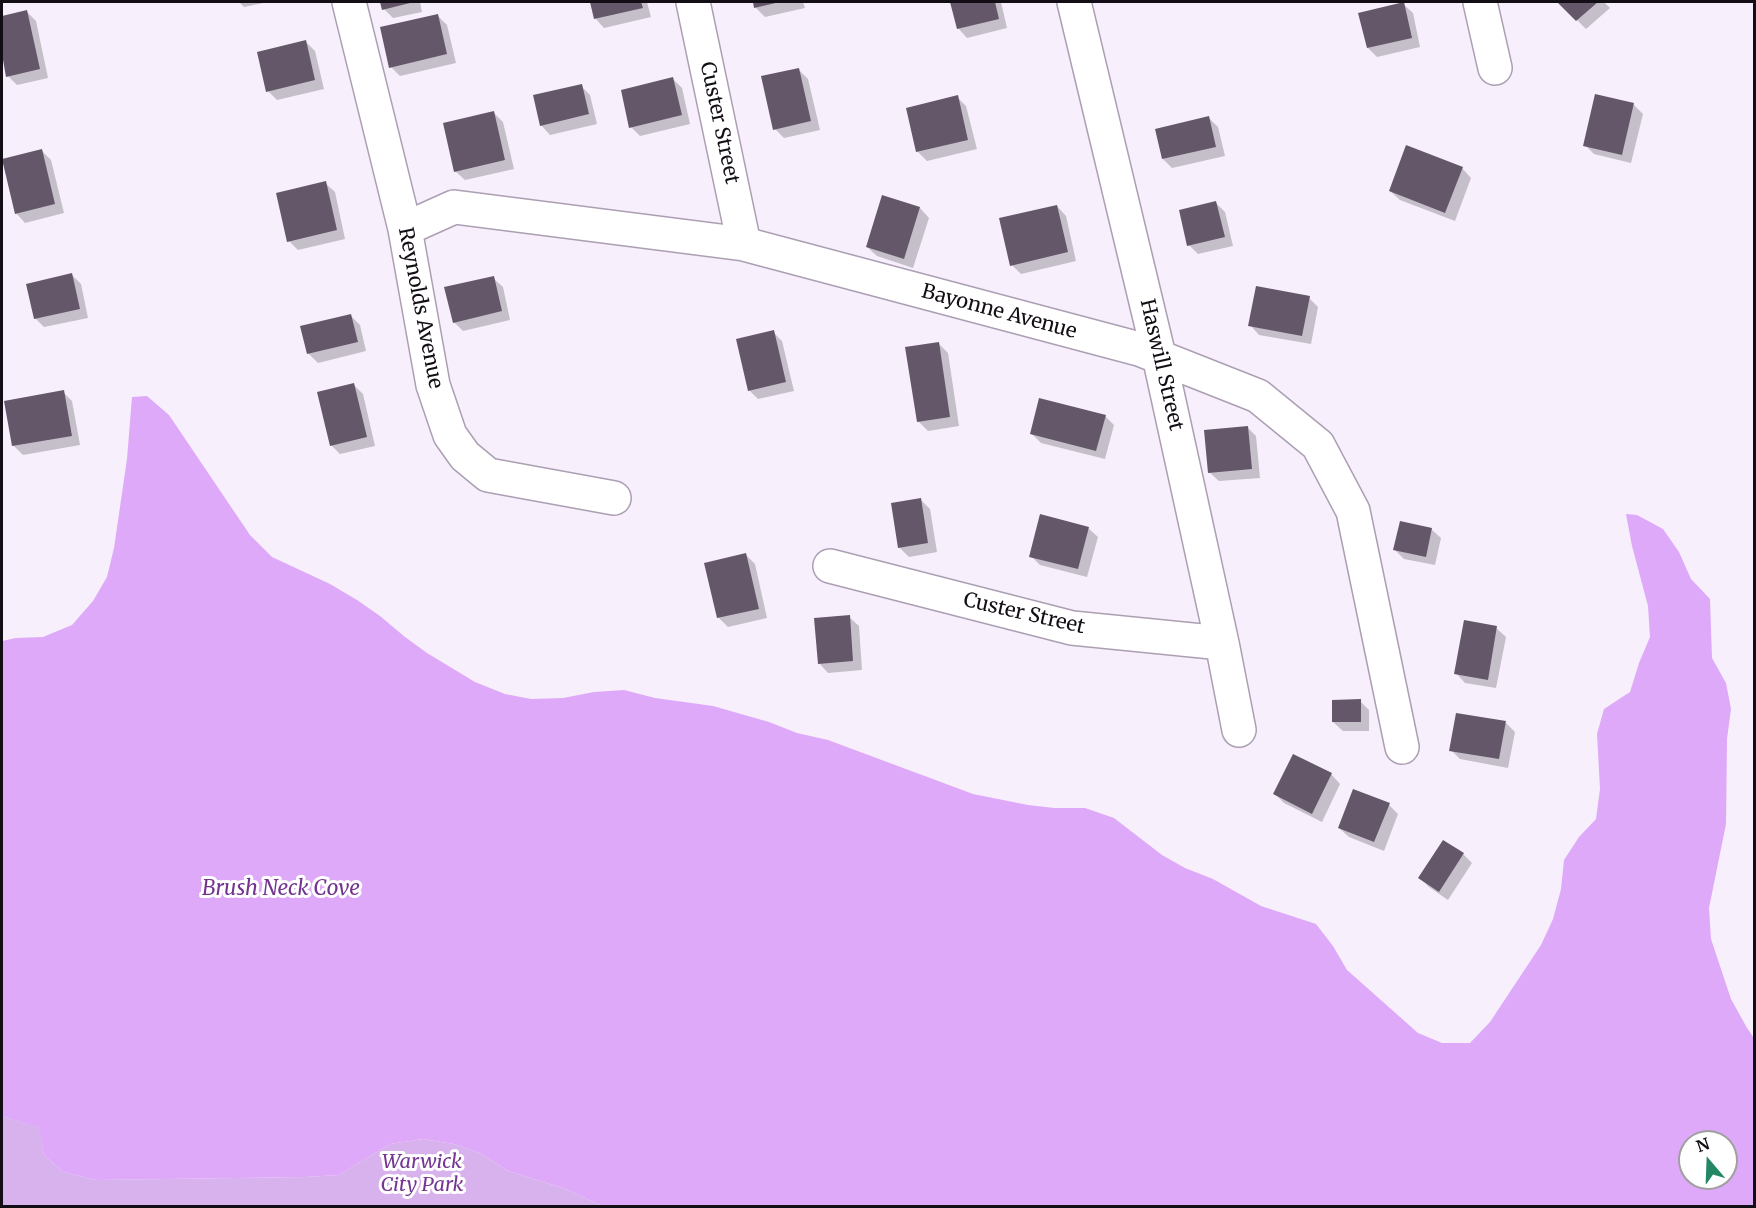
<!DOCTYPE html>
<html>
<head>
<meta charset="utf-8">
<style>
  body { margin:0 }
  #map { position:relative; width:1756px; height:1208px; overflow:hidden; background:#f7effc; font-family:Merriweather,serif }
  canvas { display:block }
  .frame { position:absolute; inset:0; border:3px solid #130e15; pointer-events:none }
  .north { position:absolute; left:1678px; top:1130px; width:60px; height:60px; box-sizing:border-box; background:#fff; border:2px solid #a19fa1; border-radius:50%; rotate:341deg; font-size:16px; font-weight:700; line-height:24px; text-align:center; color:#130e15 }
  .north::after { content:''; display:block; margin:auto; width:21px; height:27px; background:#228762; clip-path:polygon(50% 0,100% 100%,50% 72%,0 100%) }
</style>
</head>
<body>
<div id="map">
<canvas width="1756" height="1208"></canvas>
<div class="frame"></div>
<div class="north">N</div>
</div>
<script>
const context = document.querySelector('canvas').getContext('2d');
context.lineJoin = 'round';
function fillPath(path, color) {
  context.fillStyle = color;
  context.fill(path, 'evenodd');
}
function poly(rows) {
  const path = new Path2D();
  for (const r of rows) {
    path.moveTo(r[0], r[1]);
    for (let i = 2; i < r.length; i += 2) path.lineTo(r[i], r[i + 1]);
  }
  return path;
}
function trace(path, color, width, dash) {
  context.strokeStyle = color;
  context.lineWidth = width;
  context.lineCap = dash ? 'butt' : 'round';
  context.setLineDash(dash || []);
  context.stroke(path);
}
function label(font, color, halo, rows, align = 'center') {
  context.font = font + ' Merriweather,serif';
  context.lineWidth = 6;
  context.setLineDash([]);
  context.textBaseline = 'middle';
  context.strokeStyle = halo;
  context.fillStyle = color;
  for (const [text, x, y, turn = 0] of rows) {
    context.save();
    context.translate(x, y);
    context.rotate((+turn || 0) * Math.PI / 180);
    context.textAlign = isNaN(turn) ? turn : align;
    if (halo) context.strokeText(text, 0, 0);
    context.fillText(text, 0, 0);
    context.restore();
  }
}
fillPath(poly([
  [2,1116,40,1128,44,1155,63,1172,96,1180,306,1177,339,1175,390,1144,423,1139,454,1144,480,1153,508,1171,566,1189,602,1206,2,1206]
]), '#d8b2ed');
fillPath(poly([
  [147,396,169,415,250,535,272,557,330,584,357,600,380,616,405,637,427,653,475,682,505,694,531,699,563,698,594,692,624,690,655,698,713,706,769,722,797,733,828,740,973,794,1028,805,1054,808,1085,808,1114,818,1162,855,1185,868,1213,879,1261,906,1316,924,1333,946,1347,970,1418,1033,1442,1043,1470,1043,1490,1022,1541,945,1553,919,1561,889,1564,860,1579,837,1596,819,1600,789,1597,734,1604,709,1630,692,1639,663,1650,637,1648,606,1632,546,1626,514,1637,515,1663,529,1679,552,1691,579,1710,599,1712,658,1726,683,1731,709,1727,739,1726,824,1709,908,1711,939,1731,999,1747,1028,1754,1038,1754,1206,602,1206,566,1189,508,1171,480,1153,454,1144,423,1139,390,1144,339,1175,306,1177,96,1180,63,1172,44,1155,39,1128,2,1116,2,641,16,638,43,637,72,625,93,601,107,577,114,548,127,459,132,397],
  [1690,1142,1726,1142,1726,1178,1690,1178]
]), '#dda9f8');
fillPath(poly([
  [239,2,268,2,244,7],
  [382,2,420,2,422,12,393,18,384,9],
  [591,2,647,2,651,17,604,28,595,18],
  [754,2,803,2,805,8,765,17,756,8],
  [952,2,1001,2,1007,28,967,38,958,28],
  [1559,2,1604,2,1610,8,1586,29],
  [1403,4,1413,13,1420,47,1377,57,1368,48],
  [27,12,36,21,48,78,17,85,8,76,2,47,2,17],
  [437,15,447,25,456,63,400,76,391,67],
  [306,42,315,51,324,89,277,100,268,91],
  [798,69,808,79,820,130,784,138,775,129],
  [673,79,682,88,690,124,640,136,631,127],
  [581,86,590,95,597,124,550,135,541,125],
  [957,97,966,106,977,149,927,161,917,151],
  [1633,104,1643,114,1631,163,1594,154,1585,145],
  [493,112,503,122,514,169,465,180,455,171],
  [1209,118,1218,127,1225,156,1172,168,1163,159],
  [42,151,51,160,64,213,25,223,16,213],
  [1462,168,1471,178,1455,221,1400,200,1390,191],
  [325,183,335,192,345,239,298,250,289,241],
  [883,197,920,208,929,218,913,268,877,256,867,247],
  [1216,203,1225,212,1233,246,1198,254,1189,245],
  [1057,206,1066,216,1076,261,1021,274,1012,265],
  [72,275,81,284,88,318,44,327,35,318],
  [493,278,503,287,510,320,463,331,454,322],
  [1309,298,1318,307,1311,344,1259,335,1250,325],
  [351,316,360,325,366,351,318,363,308,353],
  [773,332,782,341,794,391,758,399,749,390],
  [938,343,948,353,959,426,928,431,918,421],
  [354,385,363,394,375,446,340,454,331,445],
  [63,392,72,401,80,445,23,455,13,445],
  [1105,416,1114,425,1105,459,1041,443,1031,433],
  [1247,427,1256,436,1260,478,1219,481,1209,472],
  [921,500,930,509,937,552,909,557,899,547],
  [1088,528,1098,537,1087,577,1040,565,1031,556],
  [1431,529,1441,538,1435,565,1404,559,1395,550],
  [746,555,755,564,767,618,728,627,718,617],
  [849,617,859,626,862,670,828,673,819,663],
  [1496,628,1506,637,1496,688,1465,683,1456,673],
  [1360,701,1369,710,1369,731,1343,731,1333,722],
  [1506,723,1515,732,1508,768,1460,759,1451,750],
  [1331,774,1340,784,1322,822,1284,803,1275,794],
  [1389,805,1398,814,1384,851,1349,837,1339,828],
  [1463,854,1472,863,1448,900,1429,887,1420,878]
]), '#0003');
fillPath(poly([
  [380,2,414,2,382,10],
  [590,2,641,2,643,8,594,19],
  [753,2,780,2,754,8],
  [950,2,995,2,999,19,957,29],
  [1404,2,1412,38,1367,48,1358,13],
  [1557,2,1598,2,1576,21],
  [27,10,40,69,6,77,2,54,2,16],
  [438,14,447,54,389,68,380,27],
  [306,40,315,80,266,92,257,52],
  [799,68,811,121,773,130,761,76],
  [673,77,682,115,629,128,621,90],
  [582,84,589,114,540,126,533,95],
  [1595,94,1634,103,1622,155,1583,146],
  [958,95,968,140,916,152,906,108],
  [494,111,505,160,454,172,443,123],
  [1209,116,1216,147,1162,159,1155,129],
  [1406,145,1463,167,1445,213,1389,191],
  [42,149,55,204,15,214,2,159],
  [326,181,337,230,287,242,276,193],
  [882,195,920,207,904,259,866,247],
  [1216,201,1225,237,1187,246,1179,210],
  [1057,205,1068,252,1010,266,999,218],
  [72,273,80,309,34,319,26,284],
  [494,276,502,311,453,323,444,287],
  [1256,286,1310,296,1302,336,1248,326],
  [351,314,358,342,307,354,300,326],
  [774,330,786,382,748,391,736,339],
  [939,342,950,417,917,422,905,347],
  [354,383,367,437,330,446,317,392],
  [64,390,72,436,12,446,4,401],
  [1039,398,1106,415,1096,451,1030,434],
  [1248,426,1252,469,1208,473,1204,430],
  [921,498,928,543,898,548,891,503],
  [1040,514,1089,527,1078,569,1029,557],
  [1400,521,1432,528,1426,557,1393,550],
  [746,553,759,609,717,618,704,563],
  [850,615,853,661,818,664,814,618],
  [1464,620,1497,626,1488,680,1454,674],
  [1361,699,1361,722,1332,722,1332,700],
  [1456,713,1506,721,1499,759,1449,751],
  [1293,754,1332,773,1312,814,1273,794],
  [1353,789,1390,803,1374,842,1338,828],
  [1443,840,1464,853,1439,892,1418,878]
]), '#635769');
const minor = poly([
  [349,2,405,229,433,385,450,435,465,456,488,475,614,498],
  [693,2,744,244],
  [1074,2,1159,356,1222,643,1239,730],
  [1480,2,1495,68],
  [405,229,454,207,744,244,1139,349,1258,396,1318,445,1353,511,1402,747],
  [830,566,1072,628,1222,643]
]);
trace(minor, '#ac9fb3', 36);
trace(minor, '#fff', 33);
label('20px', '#130e15', '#fff', [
  ["Custer Street",719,123,78],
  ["Reynolds Avenue",420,308,79],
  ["Bayonne Avenue",999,312,15],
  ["Haswill Street",1161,365,77],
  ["Custer Street",1024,614,13]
]);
label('italic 20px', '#743691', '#fff', [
  ["Warwick",422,1162],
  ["City Park",422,1185]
]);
label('italic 21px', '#72348f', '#fff', [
  ["Brush Neck Cove",281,889]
]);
</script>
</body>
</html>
